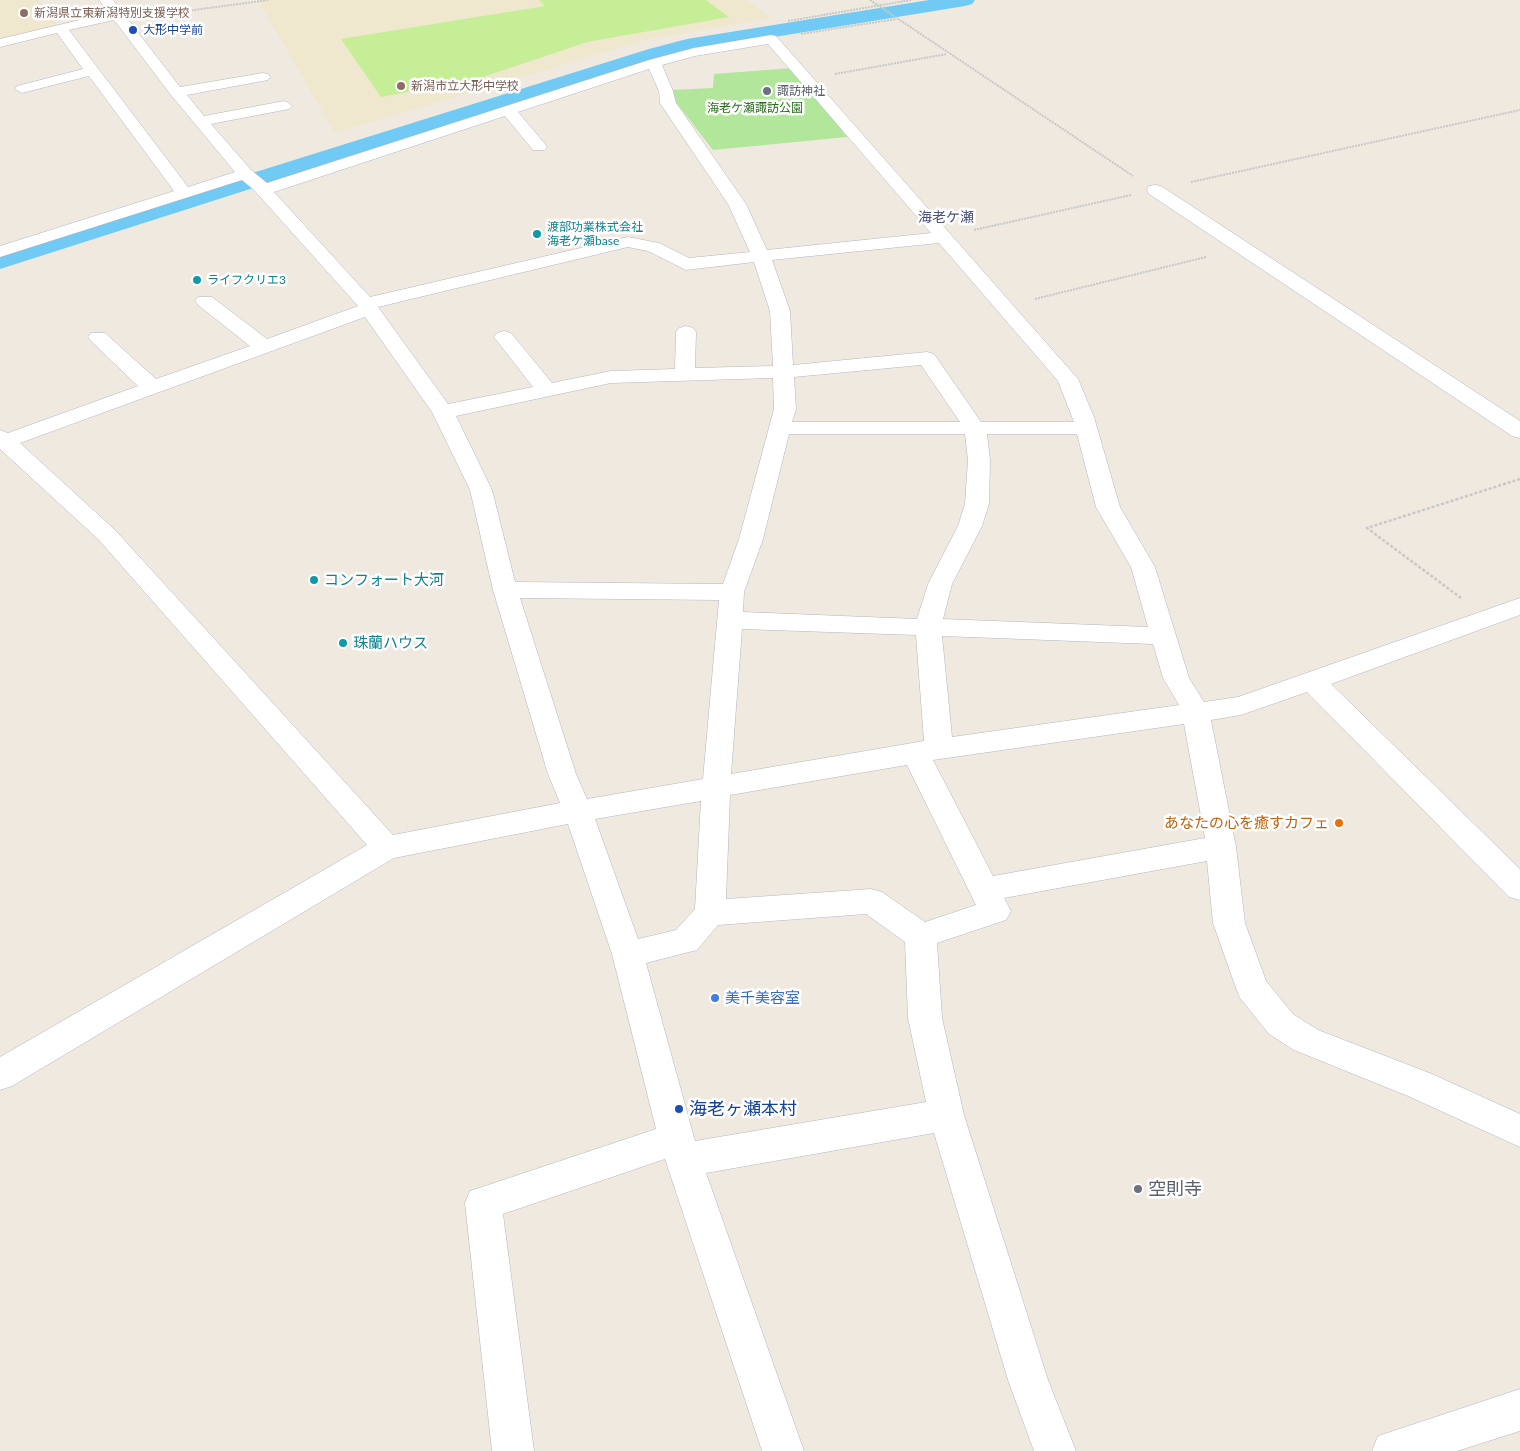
<!DOCTYPE html>
<html>
<head>
<meta charset="utf-8">
<style>
  body { margin:0 }
  canvas { display:block; background:#efe9df }
</style>
</head>
<body>
<canvas width="1520" height="1451"></canvas>
<script>
const context = document.querySelector('canvas').getContext('2d');
context.lineJoin = 'round';
function fillPath(path, color) {
  context.fillStyle = color;
  context.fill(path, 'evenodd');
}
function poly(rows) {
  const path = new Path2D();
  for (const r of rows) {
    path.moveTo(r[0], r[1]);
    for (let i = 2; i < r.length; i += 2) path.lineTo(r[i], r[i + 1]);
  }
  return path;
}
function trace(path, color, width, dash) {
  context.strokeStyle = color;
  context.lineWidth = width;
  context.lineCap = dash ? 'butt' : 'round';
  context.setLineDash(dash || []);
  context.stroke(path);
}
function label(font, color, halo, rows, align = 'center') {
  context.font = font + ' Lato,"Noto Sans JP",sans-serif';
  context.lineWidth = 5;
  context.setLineDash([]);
  context.textBaseline = 'middle';
  context.strokeStyle = halo;
  context.fillStyle = color;
  for (const [text, x, y, turn = 0] of rows) {
    context.save();
    context.translate(x, y);
    context.rotate((+turn || 0) * Math.PI / 180);
    context.textAlign = isNaN(turn) ? turn : align;
    if (halo) context.strokeText(text, 0, 0);
    context.fillText(text, 0, 0);
    context.restore();
  }
}
fillPath(poly([
  [0,0,39,0,58,26,0,41],
  [258,0,747,0,771,18,650,39,335,133]
]), '#f0e7cf');
fillPath(poly([
  [793,68,847,137,713,150,675,101,672,90,713,88,714,74]
]), '#b1e69b');
fillPath(poly([
  [539,0,706,0,729,17,587,42,477,79,381,97,341,39,545,6]
]), '#c5ee97');
fillPath(poly([
  [929,0,975,0,972,4,965,6,688,51,663,57,0,269,0,252,649,49,687,39,929,0]
]), '#71caf3');
const street = poly([
  [99,0,113,0,180,87,263,73,268,74,270,77,268,80,187,95,204,116,284,101,289,103,292,106,289,109,211,124,251,170,267,183,649,60,694,48,771,35,776,36,1078,379,1094,417,1120,507,1155,567,1189,678,1204,702,1238,697,1520,598,1520,615,1331,684,1520,869,1520,900,1509,897,1307,692,1241,715,1211,720,1236,847,1245,923,1266,981,1293,1014,1318,1030,1432,1074,1520,1114,1520,1147,1408,1096,1294,1050,1269,1034,1240,998,1236,988,1213,923,1207,861,1004,898,1011,911,1006,920,937,943,942,1018,964,1115,1048,1380,1076,1451,1034,1451,1008,1380,934,1133,706,1173,804,1451,762,1451,665,1159,503,1214,534,1451,492,1451,465,1203,470,1191,656,1129,612,954,568,824,394,858,12,1086,0,1090,0,1057,367,845,99,540,0,449,0,430,8,433,138,386,91,341,88,337,91,333,105,333,156,379,250,346,198,305,195,301,198,297,212,297,267,339,358,306,254,190,242,180,0,257,0,246,174,191,89,76,22,93,15,89,17,86,83,69,57,33,0,47,0,39,109,13,99,0],
  [114,20,171,95,235,172,188,187,69,30,114,20],
  [768,44,931,233,767,250,746,204,676,103,673,91,662,65,695,56,768,44],
  [649,69,659,91,660,103,728,204,750,252,689,258,659,243,628,237,370,297,274,192,505,116,533,150,545,150,547,147,545,144,518,112,649,69],
  [939,243,1058,381,1074,422,981,422,934,354,927,352,793,365,790,311,772,260,939,243],
  [628,247,648,251,686,270,754,262,770,311,773,366,695,368,696,332,693,328,686,326,679,328,676,332,675,369,611,371,552,383,511,333,504,331,497,333,494,337,533,387,448,404,378,307,628,247],
  [365,317,432,412,470,490,493,590,548,774,560,803,393,835,115,530,20,443,365,317],
  [921,365,960,422,792,422,796,409,794,377,921,365],
  [773,378,774,409,739,539,723,584,515,582,492,490,456,416,611,383,773,378],
  [789,434,965,434,968,460,965,504,958,526,928,584,917,619,743,612,744,592,763,539,789,434],
  [987,434,1077,434,1096,507,1131,567,1148,627,943,619,952,584,982,526,989,504,990,460,987,434],
  [520,598,719,600,703,779,587,799,576,774,520,598],
  [742,629,916,635,924,741,731,774,742,629],
  [942,636,1153,644,1163,678,1179,705,952,737,942,636],
  [1184,724,1205,838,993,876,933,760,1184,724],
  [907,765,976,905,925,922,882,892,871,889,726,899,730,795,907,765],
  [701,801,695,909,676,930,638,939,595,819,701,801],
  [866,914,905,942,908,1018,926,1102,695,1141,646,963,697,950,718,925,866,914],
  [1155,185,1161,186,1520,421,1520,438,1512,436,1149,194,1147,190,1149,186,1155,185],
  [1520,1389,1520,1431,1457,1451,1372,1451,1378,1436,1520,1389]
]);
trace(street, '#b3b5c1', 1);
trace(poly([
  [870,0,1133,176],
  [150,16,268,0],
  [788,21,911,0],
  [801,34,896,19],
  [835,74,947,54],
  [1191,182,1520,110],
  [974,230,1131,195],
  [1035,299,1206,257]
]), '#c8c8c8', 2, [2, 1]);
trace(poly([
  [1461,598,1367,528,1520,479]
]), '#c8c8c8', 2.5, [3, 2]);
fillPath(street, '#fff');
for (const [x, y, r, color] of [
  [24,13,5,"#8d6e63"],
  [133,30,5,"#1a4fb4"],
  [401,86,5,"#8d6e63"],
  [767,91,5,"#6b7280"],
  [537,234,5,"#0f9aa8"],
  [197,280,5,"#0f9aa8"],
  [314,580,5,"#0f9aa8"],
  [343,643,5,"#0f9aa8"],
  [1339,823,5,"#e8710a"],
  [715,998,5,"#3f7fe0"],
  [679,1109,5,"#1a4fb4"],
  [1138,1189,5,"#6b7280"]
]) {
  const dot = new Path2D();
  dot.arc(x, y, r, 0, 2 * Math.PI);
  context.fillStyle = color;
  context.fill(dot);
  trace(dot, '#fff', 2);
}
label('12px', '#785e54', '#fff', [
  ["新潟県立東新潟特別支援学校",34,13],
  ["新潟市立大形中学校",411,86]
], 'left');
label('12px', '#164399', '#fff', [
  ["大形中学前",143,30]
], 'left');
label('12px', '#5b616d', '#fff', [
  ["諏訪神社",777,91]
], 'left');
label('12px', '#276e19', '#fff', [
  ["海老ケ瀬諏訪公園",755,108]
]);
label('12px', '#0d838f', '#fff', [
  ["渡部功業株式会社",547,227],
  ["海老ケ瀬base",547,241],
  ["ライフクリエ3",207,280]
], 'left');
label('14px', '#4b5280', '#fff', [
  ["海老ケ瀬",946,217]
]);
label('15px', '#0d838f', '#fff', [
  ["コンフォート大河",324,580],
  ["珠蘭ハウス",353,643]
], 'left');
label('15px', '#c56008', '#fff', [
  ["あなたの心を癒すカフェ",1329,823]
], 'right');
label('15px', '#366cbe', '#fff', [
  ["美千美容室",725,998]
], 'left');
label('18px', '#164399', '#fff', [
  ["海老ヶ瀬本村",689,1109]
], 'left');
label('18px', '#5b616d', '#fff', [
  ["空則寺",1148,1189]
], 'left');
</script>
</body>
</html>
